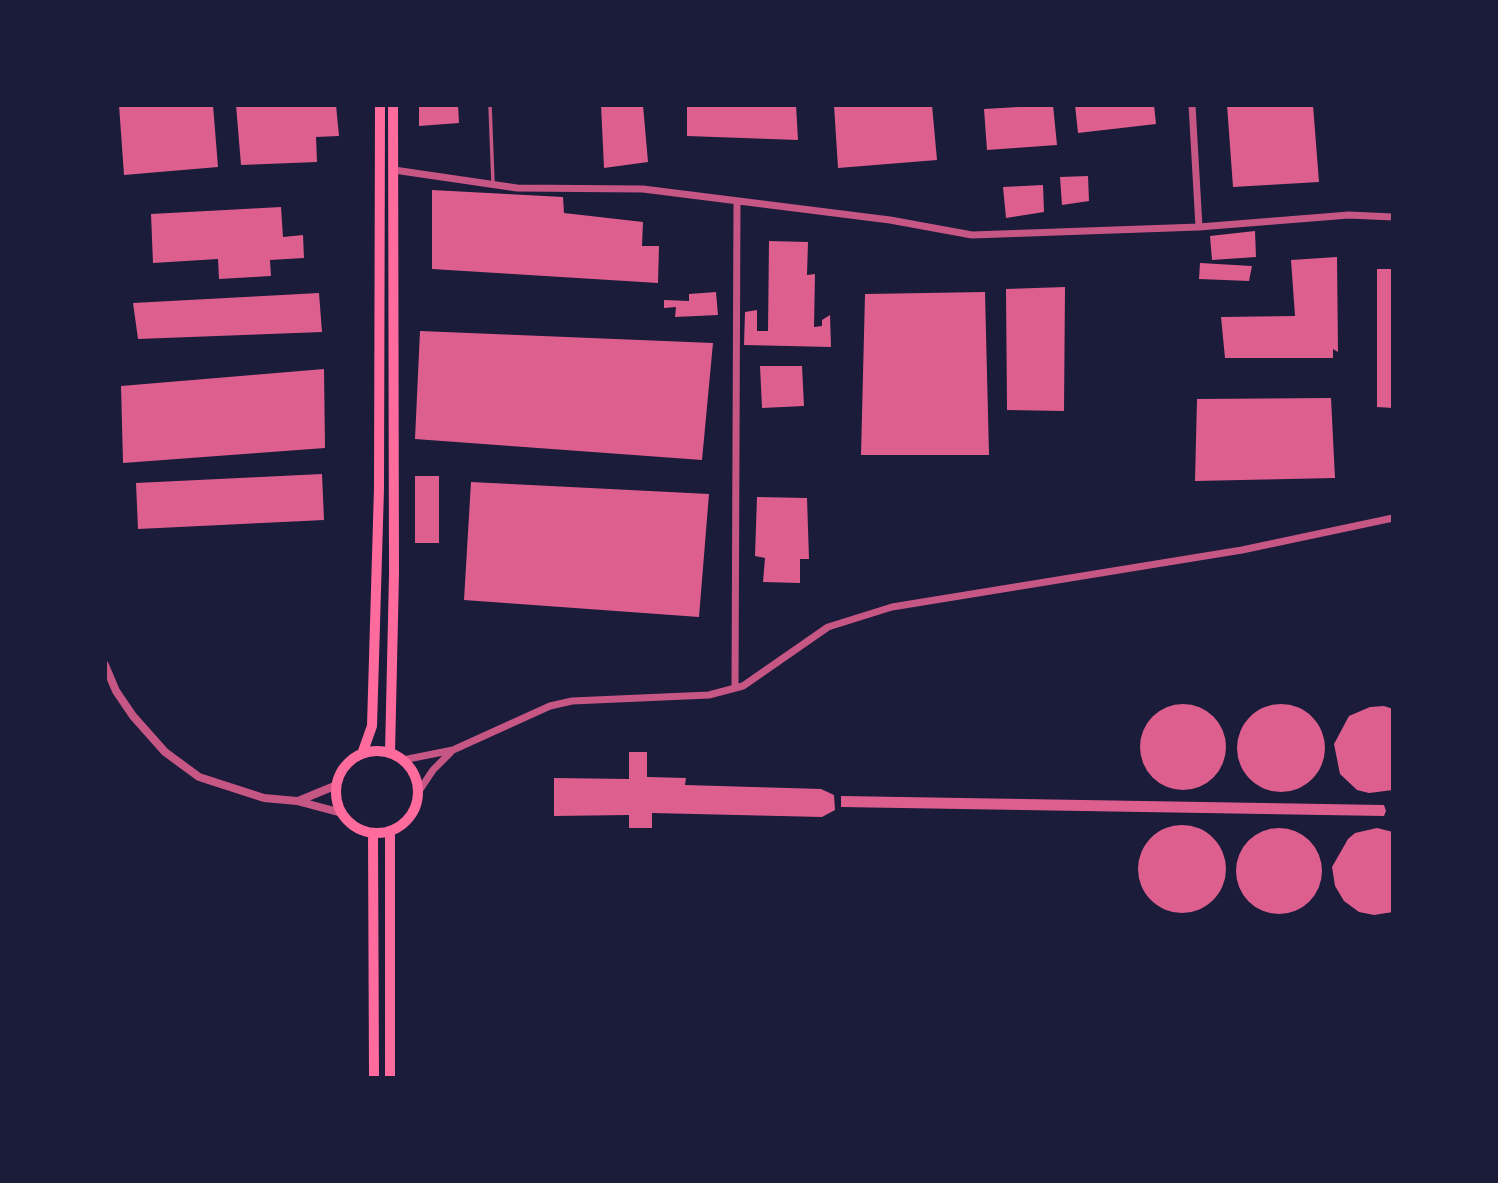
<!DOCTYPE html>
<html>
<head>
<meta charset="utf-8">
<style>
  body { margin:0 }
  #map { position:relative; width:1498px; height:1183px; overflow:hidden; background:#1b1b3a; font-family:Overpass,sans-serif }
  canvas { display:block }
  .frame { position:absolute; inset:0; border:107px solid #1b1b3a; pointer-events:none }
</style>
</head>
<body>
<div id="map">
<canvas width="1498" height="1183"></canvas>
<div class="frame"></div>
</div>
<script>
const context = document.querySelector('canvas').getContext('2d');
context.lineJoin = 'round';
function fillPath(path, color) {
  context.fillStyle = color;
  context.fill(path, 'evenodd');
}
function poly(rows) {
  const path = new Path2D();
  for (const r of rows) {
    if (r.length === 3) {
      path.moveTo(r[0] + r[2], r[1]);
      path.arc(r[0], r[1], r[2], 0, 2 * Math.PI);
      continue;
    }
    path.moveTo(r[0], r[1]);
    for (let i = 2; i < r.length; i += 2) path.lineTo(r[i], r[i + 1]);
  }
  return path;
}
function trace(path, color, width, dash) {
  context.strokeStyle = color;
  context.lineWidth = width;
  context.lineCap = dash ? 'butt' : 'round';
  context.setLineDash(dash || []);
  context.stroke(path);
}
fillPath(poly([
  [119,105,213,105,218,167,124,175],
  [236,105,336,105,339,136,316,137,317,162,241,165],
  [419,105,458,105,459,123,419,126],
  [601,105,643,105,648,162,604,168],
  [687,105,796,105,798,140,687,136],
  [834,105,932,105,937,160,838,168],
  [1053,105,1057,145,987,150,984,109],
  [1075,105,1154,105,1156,124,1078,133],
  [1227,105,1313,105,1319,182,1233,187],
  [1088,176,1089,201,1062,205,1060,177],
  [1043,185,1044,212,1006,218,1003,187],
  [432,190,563,197,564,213,643,222,642,246,659,246,658,283,432,269],
  [281,207,283,237,303,235,304,258,270,260,271,276,219,279,218,259,153,263,151,214],
  [1255,231,1256,257,1212,260,1210,236],
  [769,241,808,242,807,275,815,274,814,327,822,326,822,320,830,315,831,347,744,345,745,312,757,310,757,331,768,331],
  [1337,257,1338,352,1333,349,1333,358,1225,358,1221,317,1295,316,1291,260],
  [1200,263,1252,266,1249,281,1199,279],
  [1377,269,1393,269,1393,408,1377,407],
  [1065,287,1064,411,1007,410,1006,289],
  [716,292,718,315,675,317,676,307,664,308,664,300,689,301,689,294],
  [985,292,989,455,861,455,865,294],
  [319,293,322,332,138,339,133,303],
  [420,331,713,343,702,460,415,439],
  [760,366,802,366,804,406,762,408],
  [324,369,325,448,123,463,121,386],
  [1331,398,1335,478,1195,481,1197,399],
  [322,474,324,520,138,529,136,483],
  [415,476,439,476,439,543,415,543],
  [471,482,709,494,699,617,464,600],
  [757,497,807,498,809,559,800,559,800,583,763,582,765,558,755,556],
  [1183,747,43],
  [1281,748,44],
  [1384,706,1393,709,1393,790,1369,793,1357,790,1340,774,1334,744,1349,716,1370,707],
  [629,752,647,752,647,777,686,778,685,785,821,789,834,795,835,810,822,817,652,813,652,828,629,828,629,815,554,816,554,778,629,779],
  [841,796,1384,805,1386,811,1384,816,841,807],
  [1182,869,44],
  [1279,871,43],
  [1377,828,1393,832,1393,912,1374,915,1359,912,1344,901,1335,886,1332,867,1348,839,1355,833]
]), '#dd5f8e');
trace(poly([
  [490,105,493,183]
]), '#c65784', 3.5);
trace(poly([
  [1192,105,1199,227],
  [394,170,517,188,643,189,890,220,972,235,1199,227,1349,215,1393,217],
  [735,688,737,201],
  [403,760,453,750,550,706,572,701,709,695,743,686,828,627,892,607,1242,550,1393,518],
  [419,791,433,770,451,752]
]), '#c65784', 7);
trace(poly([
  [105,665,116,691,133,716,165,752,199,777,264,798,297,801,342,813],
  [298,801,337,785]
]), '#c65784', 8);
trace(poly([
  [377,792,41],
  [390,753,394,574,393,105],
  [362,754,372,726,379,488,380,105],
  [390,831,390,1078],
  [373,833,374,1078]
]), '#ff6b9d', 10);
</script>
</body>
</html>
